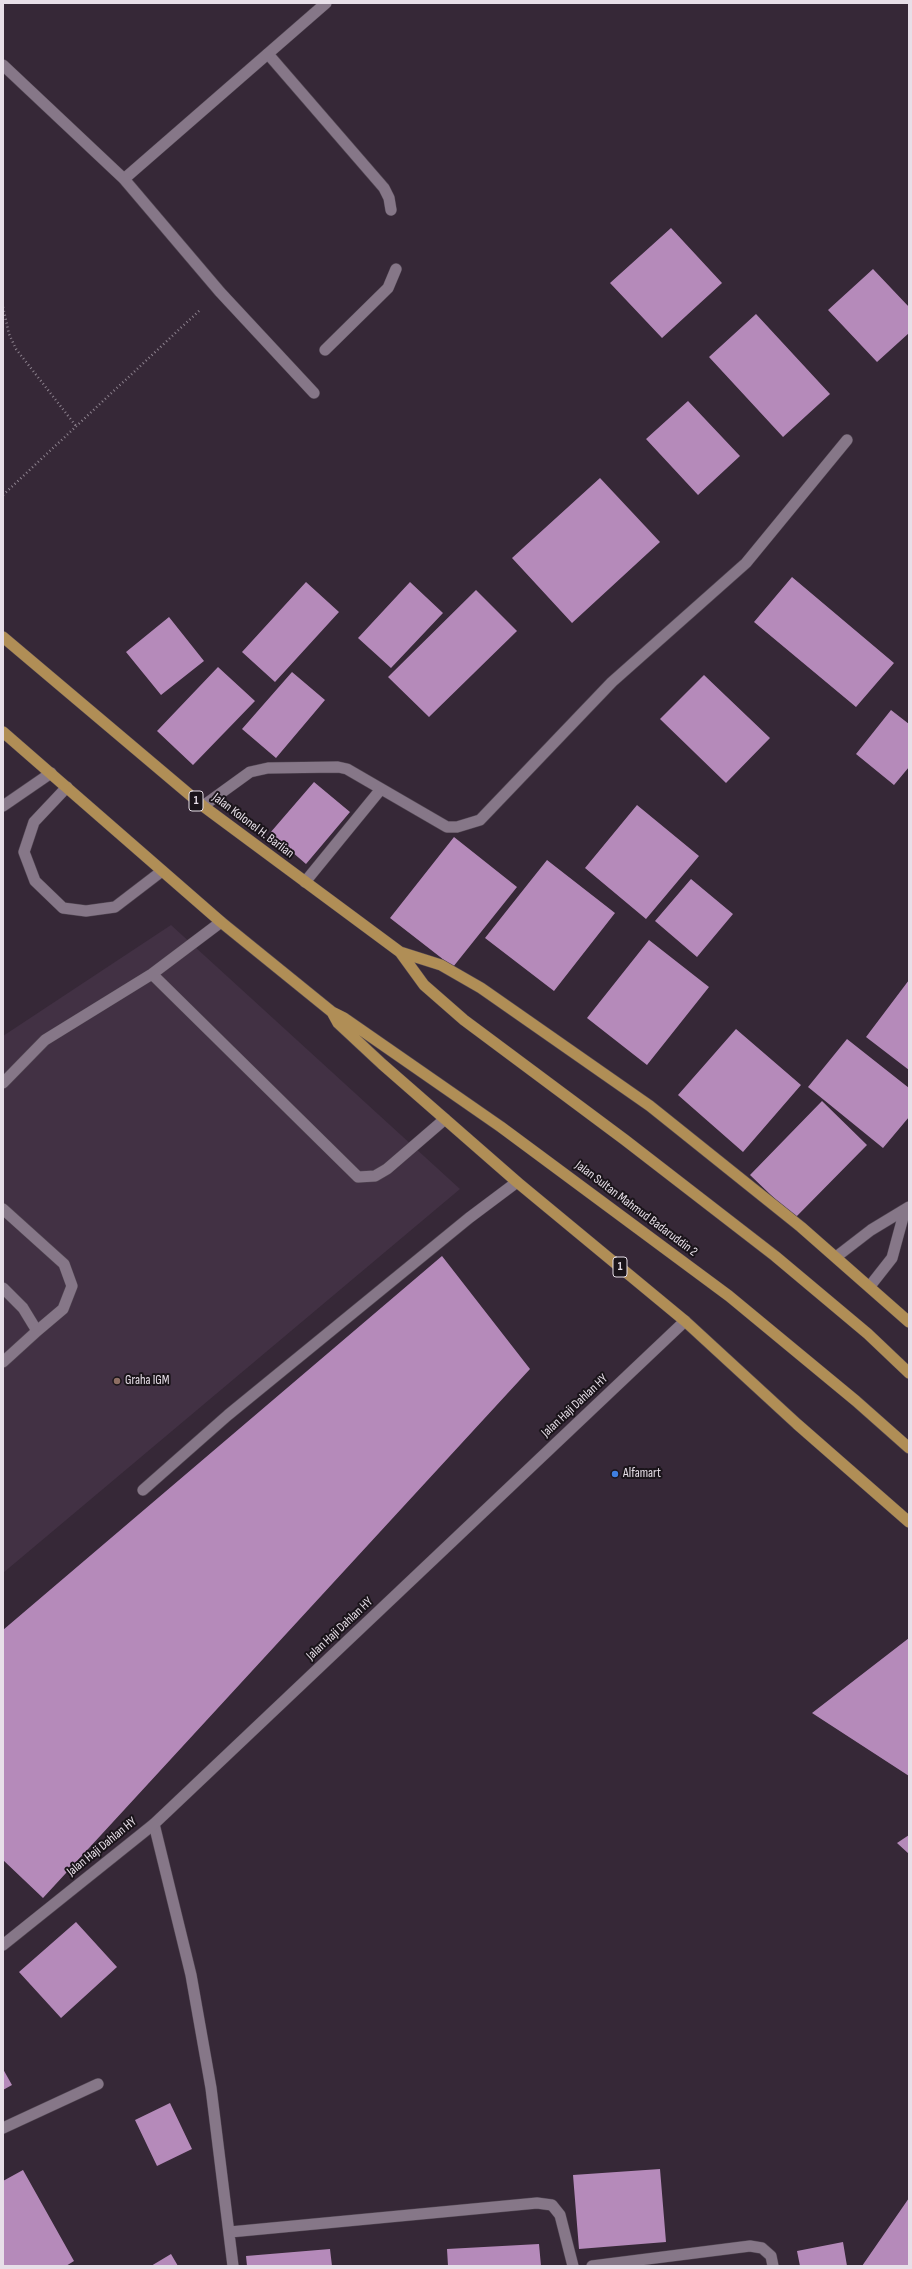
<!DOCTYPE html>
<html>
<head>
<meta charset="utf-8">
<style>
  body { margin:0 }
  #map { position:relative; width:912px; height:2269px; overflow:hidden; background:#362837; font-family:"Sofia Sans Condensed",sans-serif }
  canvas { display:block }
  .frame { position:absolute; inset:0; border:4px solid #e7dfe8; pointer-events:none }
</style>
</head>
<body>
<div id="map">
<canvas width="912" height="2269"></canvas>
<div class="frame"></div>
</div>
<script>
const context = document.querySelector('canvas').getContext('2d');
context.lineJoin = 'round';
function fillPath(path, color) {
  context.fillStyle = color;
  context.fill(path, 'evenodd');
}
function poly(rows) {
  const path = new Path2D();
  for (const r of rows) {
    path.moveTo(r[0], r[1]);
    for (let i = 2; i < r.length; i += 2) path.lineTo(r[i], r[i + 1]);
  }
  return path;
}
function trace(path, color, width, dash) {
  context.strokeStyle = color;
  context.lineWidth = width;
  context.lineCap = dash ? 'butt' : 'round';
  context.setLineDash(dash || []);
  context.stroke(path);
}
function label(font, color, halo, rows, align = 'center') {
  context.font = font + ' "Sofia Sans Condensed",sans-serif';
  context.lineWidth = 4;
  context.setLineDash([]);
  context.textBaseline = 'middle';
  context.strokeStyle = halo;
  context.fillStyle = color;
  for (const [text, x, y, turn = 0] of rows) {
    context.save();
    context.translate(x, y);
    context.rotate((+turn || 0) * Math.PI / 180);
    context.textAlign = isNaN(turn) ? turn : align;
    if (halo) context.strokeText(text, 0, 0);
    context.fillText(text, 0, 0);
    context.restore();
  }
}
fillPath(poly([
  [171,925,460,1189,3,1573,3,1036]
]), '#423144');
fillPath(poly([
  [671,228,722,283,662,338,610,283],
  [873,269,909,307,909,333,877,362,828,310],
  [756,314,830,394,783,437,709,357],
  [688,401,740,456,698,495,646,439],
  [600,478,660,542,572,623,512,558],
  [792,577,894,663,856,707,754,622],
  [306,582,339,612,275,682,242,652],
  [410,582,443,613,391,668,358,638],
  [476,590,517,631,429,717,388,677],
  [169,617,204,661,161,695,126,652],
  [218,667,255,701,193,765,157,731],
  [292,672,325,700,276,758,242,729],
  [704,675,770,738,726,783,660,719],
  [891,710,909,724,909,767,894,785,856,754],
  [314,782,350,812,306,864,270,833],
  [637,805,699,856,646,919,585,868],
  [454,837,517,887,453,967,390,918],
  [547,860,615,913,554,991,485,938],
  [691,879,733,914,697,957,655,921],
  [649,940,709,987,647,1065,587,1018],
  [909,980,909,1070,866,1037],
  [736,1029,801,1085,743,1152,678,1095],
  [847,1039,909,1088,909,1117,883,1148,808,1087],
  [822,1101,867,1145,795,1218,750,1175],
  [442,1256,530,1369,43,1898,3,1860,3,1630],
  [909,1638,909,1776,812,1713],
  [909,1835,909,1854,897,1843],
  [76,1922,117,1967,61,2018,19,1972],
  [3,2069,12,2085,3,2090],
  [170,2103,192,2149,157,2166,135,2120],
  [660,2169,666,2242,579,2249,573,2175],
  [23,2170,74,2261,66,2266,3,2266,3,2181],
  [909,2198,909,2266,862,2266],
  [843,2242,847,2266,800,2266,797,2251],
  [539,2244,541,2266,448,2266,447,2249],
  [330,2249,332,2266,247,2266,246,2256],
  [171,2254,178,2266,151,2266]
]), '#b58aba');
const service = poly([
  [268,54,384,188,389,198,391,210],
  [325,350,388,288,396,269],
  [67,787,34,822,24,852,35,881,63,908,86,911,115,907,162,871],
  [152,974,358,1177,375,1176,387,1169,445,1119],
  [3,1083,45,1040,152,974,221,922],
  [3,1209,64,1264,72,1286,63,1309,37,1331],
  [836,1257,871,1230,909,1207],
  [870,1286,892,1258,905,1210],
  [3,1288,23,1308,37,1331,3,1362],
  [3,2128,98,2084]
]);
const minor = poly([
  [3,65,124,179,220,292,314,393],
  [124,179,326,3],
  [3,806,51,773],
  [203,806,250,772,268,768,338,767,347,769,447,827,457,827,480,820,612,682,746,563,847,440],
  [305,882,381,789],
  [143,1490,228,1415,469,1218,517,1182],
  [154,1824,191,1975,211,2088,233,2266],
  [230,2232,537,2203,552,2205,560,2215,573,2266],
  [592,2266,750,2246,762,2248,771,2256,773,2266]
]);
const tertiary = poly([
  [3,1945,154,1824,685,1321]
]);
const trunk = poly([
  [3,637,203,806,400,952,424,985,464,1020,625,1140,775,1256,868,1334,909,1373],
  [3,732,221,922,332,1012,344,1018,501,1127,729,1296,856,1401,909,1448],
  [400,952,441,965,481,988,650,1106,801,1227,909,1322],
  [332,1012,338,1023,382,1064,517,1182,685,1321,797,1424,909,1522]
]);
trace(service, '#524753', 12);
trace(minor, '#524753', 12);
trace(tertiary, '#524753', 12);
trace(trunk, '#524753', 12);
trace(poly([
  [3,307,9,334,16,349,76,426],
  [3,495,201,309]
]), '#8e838f', 2.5, [1, 3]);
trace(service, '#867788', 11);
trace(minor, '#867788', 11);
trace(tertiary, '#867788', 11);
trace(trunk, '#b08e56', 11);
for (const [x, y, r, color] of [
  [117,1381,4,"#8d6e63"],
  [615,1474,4,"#3f7fe0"]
]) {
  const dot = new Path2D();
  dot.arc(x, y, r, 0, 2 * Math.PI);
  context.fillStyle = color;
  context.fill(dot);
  trace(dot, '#1a141a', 1.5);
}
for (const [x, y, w] of [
  [196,801,14],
  [620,1267,14]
]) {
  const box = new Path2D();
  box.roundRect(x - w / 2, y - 10, w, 20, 3);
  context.fillStyle = '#1a141a';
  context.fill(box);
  trace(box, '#e7dfe8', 1);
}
label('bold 12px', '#e7dfe8', null, [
  ["1",196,801],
  ["1",620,1267]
]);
label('13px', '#e7dfe8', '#1a141a', [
  ["Jalan Kolonel H. Barlian",253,826,37],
  ["Jalan Sultan Mahmud Badaruddin 2",636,1209,37],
  ["Jalan Haji Dahlan HY",575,1406,-43],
  ["Jalan Haji Dahlan HY",340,1629,-43],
  ["Jalan Haji Dahlan HY",102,1847,-39]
]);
label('13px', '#e7dfe8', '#1a141a', [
  ["Graha IGM",125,1381],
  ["Alfamart",623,1474]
], 'left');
</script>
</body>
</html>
